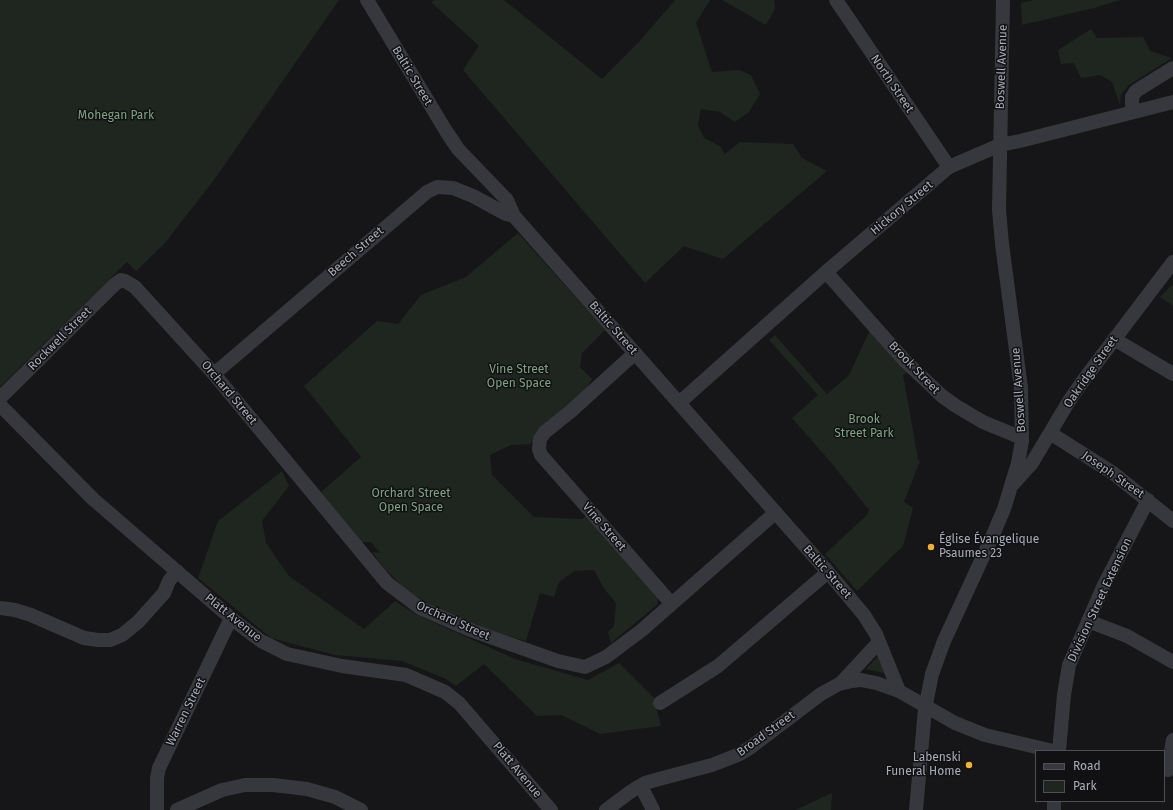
<!DOCTYPE html>
<html>
<head>
<meta charset="utf-8">
<style>
  body { margin:0 }
  #map { position:relative; width:1173px; height:810px; overflow:hidden; background:#161618; font-family:"Fira Sans",sans-serif }
  canvas { display:block }
  .legend { position:absolute; left:1035px; top:750px; width:130px; height:52px; box-sizing:border-box; background:#111113; border:1px solid #4d4f55; margin:0; padding:5px 7px; list-style:none; font-size:12px; color:#a8adb8 }
  .legend li { display:flex; align-items:center; gap:8px; height:20px }
  .legend b { width:20px; border:1px solid #4d4f55 }
</style>
</head>
<body>
<div id="map">
<canvas width="1173" height="810"></canvas>
<ul class="legend">
<li><b style="height:5px;background:#37383d"></b>Road</li>
<li><b style="height:11px;background:#1e261f"></b>Park</li>
</ul>
</div>
<script>
const context = document.querySelector('canvas').getContext('2d');
context.lineJoin = 'round';
function fillPath(path, color) {
  context.fillStyle = color;
  context.fill(path, 'evenodd');
}
function poly(rows) {
  const path = new Path2D();
  for (const r of rows) {
    path.moveTo(r[0], r[1]);
    for (let i = 2; i < r.length; i += 2) path.lineTo(r[i], r[i + 1]);
  }
  return path;
}
function trace(path, color, width, dash) {
  context.strokeStyle = color;
  context.lineWidth = width;
  context.lineCap = dash ? 'butt' : 'round';
  context.setLineDash(dash || []);
  context.stroke(path);
}
function label(font, color, halo, rows, align = 'center') {
  context.font = font + ' "Fira Sans",sans-serif';
  context.lineWidth = 3;
  context.setLineDash([]);
  context.textBaseline = 'middle';
  context.strokeStyle = halo;
  context.fillStyle = color;
  for (const [text, x, y, turn = 0] of rows) {
    context.save();
    context.translate(x, y);
    context.rotate((+turn || 0) * Math.PI / 180);
    context.textAlign = isNaN(turn) ? turn : align;
    if (halo) context.strokeText(text, 0, 0);
    context.fillText(text, 0, 0);
    context.restore();
  }
}
fillPath(poly([
  [0,0,339,0,214,180,164,244,136,271,127,262,0,387],
  [435,0,504,0,602,79,638,43,675,0,710,0,696,23,712,72,739,70,751,75,760,94,749,112,735,122,720,112,701,109,698,125,704,138,720,146,725,154,740,142,793,144,802,158,827,171,723,259,684,246,645,283,463,70,479,46,431,2],
  [722,0,774,0,775,9,766,25],
  [1034,0,1120,0,1098,7,1022,25,1021,3],
  [1091,29,1097,38,1143,37,1150,51,1172,58,1129,85,1121,95,1120,105,1112,82,1100,75,1081,78,1074,63,1061,64,1058,50],
  [518,233,605,330,582,353,580,367,592,379,578,403,530,444,511,445,490,455,492,475,534,517,582,519,589,513,657,594,658,604,611,643,608,632,614,626,616,603,605,590,594,570,575,571,559,582,554,597,540,593,526,641,490,631,437,609,406,590,385,569,372,552,380,553,371,542,359,542,320,493,361,457,304,386,377,321,398,324,421,295,466,277],
  [1172,285,1173,286,1173,306,1160,297],
  [870,330,908,372,903,375,918,458,917,459,920,461,904,502,913,508,903,546,857,591,825,554,867,515,869,510,828,459,792,418,818,395,769,340,775,335,827,394,849,375],
  [282,471,289,486,262,521,266,543,289,576,364,629,395,601,415,614,515,659,588,680,619,663,654,698,661,726,600,734,561,715,537,716,484,664,456,686,446,679,402,661,335,655,271,638,198,578,218,521],
  [878,656,884,673,866,669],
  [832,793,831,810,795,810]
]), '#1e261f');
trace(poly([
  [367,0,446,131,458,149,507,200,514,216,828,572,864,615,876,634,899,691],
  [836,0,949,167],
  [1132,112,1132,97,1136,91,1173,68],
  [826,272,905,361,942,396,956,406,983,422,1022,438],
  [1114,339,1173,374],
  [635,353,570,412,545,432,540,439,539,449,541,455,671,603],
  [214,374,427,192,437,187,453,188,473,196,506,214,514,216],
  [0,398,114,285,121,280,125,281,135,287,214,374,387,583,420,608,473,631,558,661,585,667,606,657,642,630,775,513],
  [679,403,826,272,949,167,1000,145,1020,141,1173,102],
  [0,405,93,499,232,619,261,641,287,654,342,666,406,675,445,692,459,703,551,810],
  [1050,433,1113,473,1173,521],
  [1013,484,1032,463,1069,401,1085,378,1173,262],
  [0,608,15,610,31,615,84,638,98,640,110,640,122,635,138,622,164,593,169,581,177,571],
  [1088,621,1127,636,1173,662],
  [841,683,879,642],
  [660,703,718,666,828,572],
  [1059,751,1064,695,1069,665,1104,585,1148,500],
  [1168,770,1173,740],
  [641,786,653,810],
  [157,810,157,778,159,768,231,618],
  [177,810,222,790,245,785,273,785,307,789,335,797,361,810],
  [606,810,630,792,645,783,659,779,712,765,740,754,751,747,821,694,839,684,852,681,861,680,876,683,899,691,955,723,985,735,1053,751],
  [916,810,925,709,932,674,944,641,992,537,1004,509,1018,463,1022,441,1021,388,1002,244,999,210,1003,0],
  [1054,810,1054,801]
]), '#37383d', 14);
for (const [x, y, r, color] of [
  [931,547,4,"#f2b134"],
  [969,765,4,"#f2b134"]
]) {
  const dot = new Path2D();
  dot.arc(x, y, r, 0, 2 * Math.PI);
  context.fillStyle = color;
  context.fill(dot);
  trace(dot, '#111113', 1.5);
}
label('12px', '#a8adb8', '#111113', [
  ["Boswell Avenue",1002,67,-88],
  ["Baltic Street",412,76,59],
  ["North Street",892,84,56],
  ["Hickory Street",902,208,-40],
  ["Beech Street",356,252,-41],
  ["Baltic Street",613,328,49],
  ["Rockwell Street",60,339,-45],
  ["Brook Street",914,368,46],
  ["Oakridge Street",1091,372,-55],
  ["Boswell Avenue",1019,390,-94],
  ["Orchard Street",229,393,50],
  ["Joseph Street",1113,475,35],
  ["Vine Street",604,527,49],
  ["Baltic Street",827,572,49],
  ["Division Street Extension",1100,600,-65],
  ["Platt Avenue",233,618,39],
  ["Orchard Street",453,621,24],
  ["Warren Street",186,712,-64],
  ["Broad Street",766,734,-36],
  ["Platt Avenue",517,770,50]
]);
label('12px', '#7fa381', '#111113', [
  ["Mohegan Park",116,116],
  ["Vine Street",519,370],
  ["Open Space",519,384],
  ["Brook",864,420],
  ["Street Park",864,434],
  ["Orchard Street",411,494],
  ["Open Space",411,508]
]);
label('12px', '#a8adb8', '#111113', [
  ["Église Évangelique",939,540],
  ["Psaumes 23",939,554],
  ["Labenski",961,758,"right"],
  ["Funeral Home",961,772,"right"]
], 'left');
</script>
</body>
</html>
